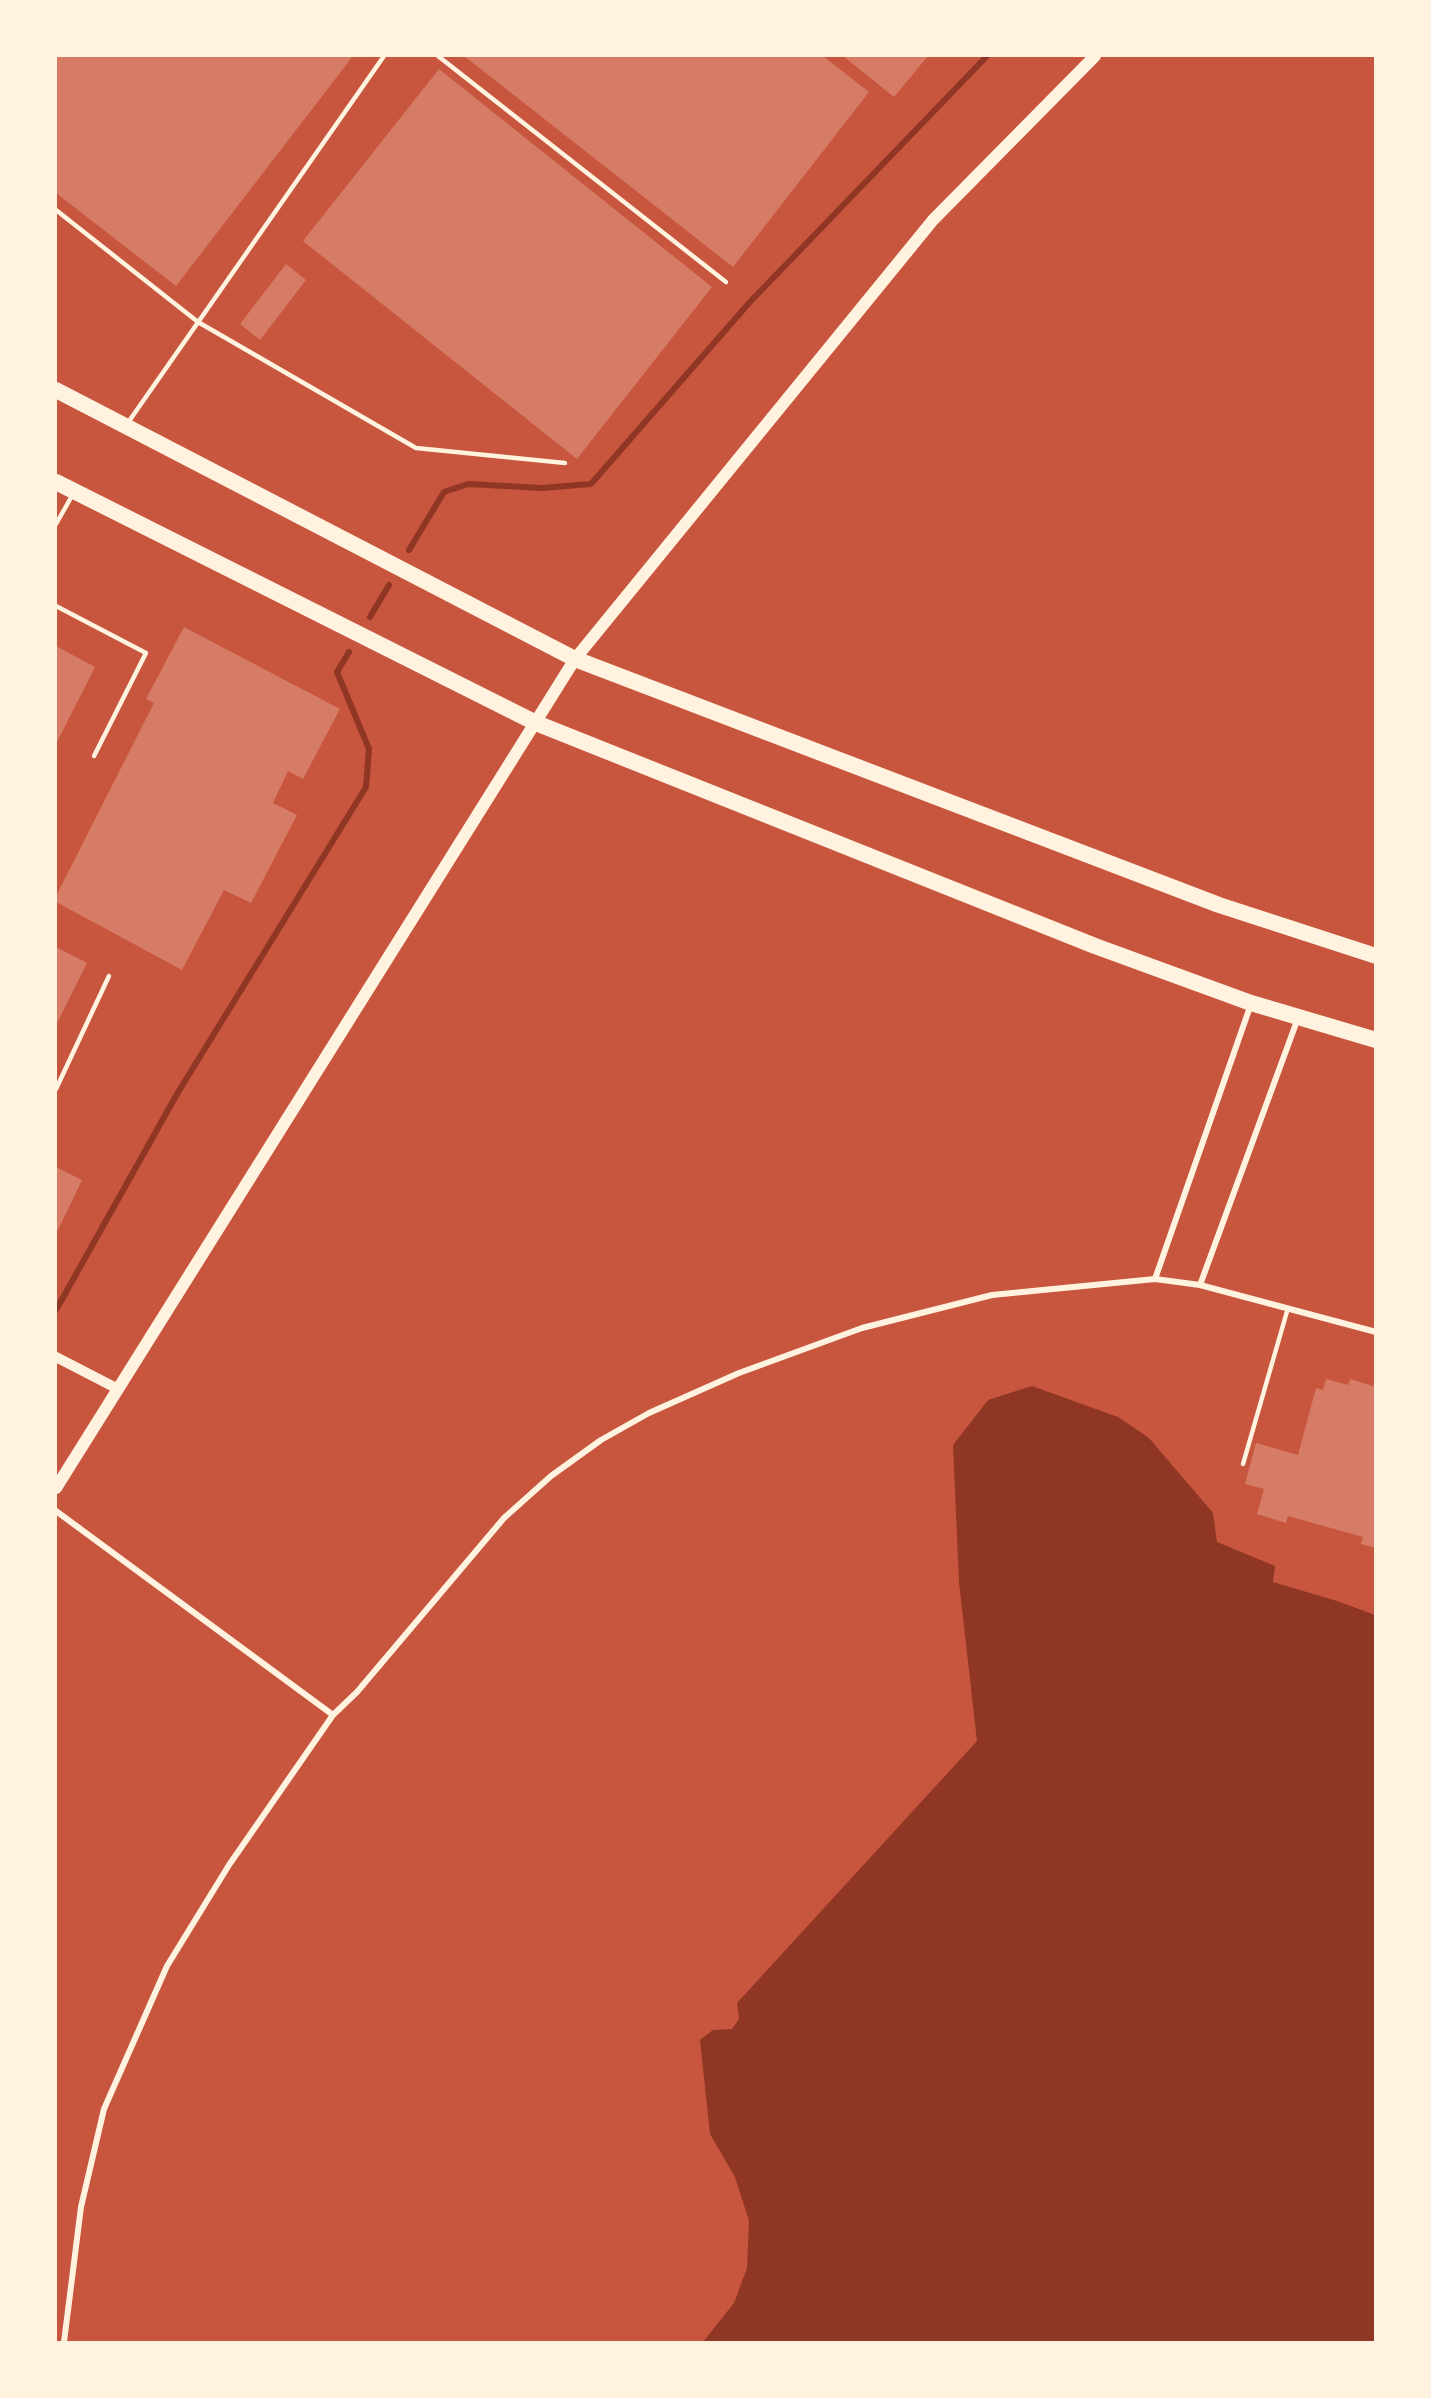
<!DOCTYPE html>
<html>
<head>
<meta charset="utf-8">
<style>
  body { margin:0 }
  #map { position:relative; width:1431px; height:2398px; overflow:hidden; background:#c8553d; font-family:Manrope,sans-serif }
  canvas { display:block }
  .frame { position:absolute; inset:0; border:57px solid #fff3e0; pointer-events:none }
</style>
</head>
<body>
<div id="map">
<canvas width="1431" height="2398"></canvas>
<div class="frame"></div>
</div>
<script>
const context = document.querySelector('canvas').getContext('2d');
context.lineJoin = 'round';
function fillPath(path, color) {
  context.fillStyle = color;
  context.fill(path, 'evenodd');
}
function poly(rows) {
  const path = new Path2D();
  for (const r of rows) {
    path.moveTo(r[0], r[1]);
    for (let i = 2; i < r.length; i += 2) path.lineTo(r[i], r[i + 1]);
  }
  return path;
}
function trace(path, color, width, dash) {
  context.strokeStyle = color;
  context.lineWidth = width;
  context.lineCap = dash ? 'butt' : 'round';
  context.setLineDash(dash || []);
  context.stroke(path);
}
fillPath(poly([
  [1032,1386,1118,1417,1149,1438,1213,1513,1217,1542,1275,1566,1273,1582,1337,1601,1375,1615,1375,2342,703,2342,734,2303,747,2268,749,2221,735,2177,710,2134,700,2040,713,2030,732,2029,739,2019,737,2003,977,1741,959,1582,953,1445,988,1400]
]), '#8f3625');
trace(poly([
  [409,550,444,492,468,484,542,488,591,484,749,303,987,56],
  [370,617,389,585],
  [56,1310,177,1094,366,787,369,749,337,672,349,652]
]), '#8f3625', 6);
fillPath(poly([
  [56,56,353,56,176,286,56,193],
  [464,56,823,56,869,92,733,267],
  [843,56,928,56,894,97],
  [439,69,712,287,577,459,303,241],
  [286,264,306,280,260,340,240,324],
  [184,627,340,709,303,779,288,771,273,803,297,815,251,903,224,890,182,970,56,902,56,896,154,703,146,699],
  [56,646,95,667,56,744],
  [56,947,87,963,56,1025],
  [56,1167,82,1180,56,1234],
  [1326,1379,1348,1385,1350,1379,1376,1387,1376,1548,1361,1544,1363,1537,1288,1516,1286,1523,1257,1514,1264,1489,1245,1484,1256,1443,1298,1455,1316,1388,1323,1390]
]), '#d67c66');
trace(poly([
  [438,56,726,282],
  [56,210,198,322,416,448,565,463],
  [127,424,384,56],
  [56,524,73,494],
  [56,606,146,653,94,756],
  [56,1089,109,976],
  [1243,1464,1288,1308]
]), '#fff3e0', 4.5);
trace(poly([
  [1155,1279,1251,1004],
  [1200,1285,1298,1018],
  [56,1511,333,1715],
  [64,2342,81,2207,104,2109,167,1966,229,1865,333,1715,357,1692,504,1518,551,1476,601,1440,649,1413,739,1373,862,1328,992,1295,1155,1279,1200,1285,1376,1332]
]), '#fff3e0', 6);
trace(poly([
  [56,1357,118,1389]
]), '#fff3e0', 10);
trace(poly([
  [56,1488,575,659,933,220,1095,56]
]), '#fff3e0', 12);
trace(poly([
  [56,390,575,659,1219,905,1376,956],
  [56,482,536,723,1095,946,1251,1003,1376,1040]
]), '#fff3e0', 16);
</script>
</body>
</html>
